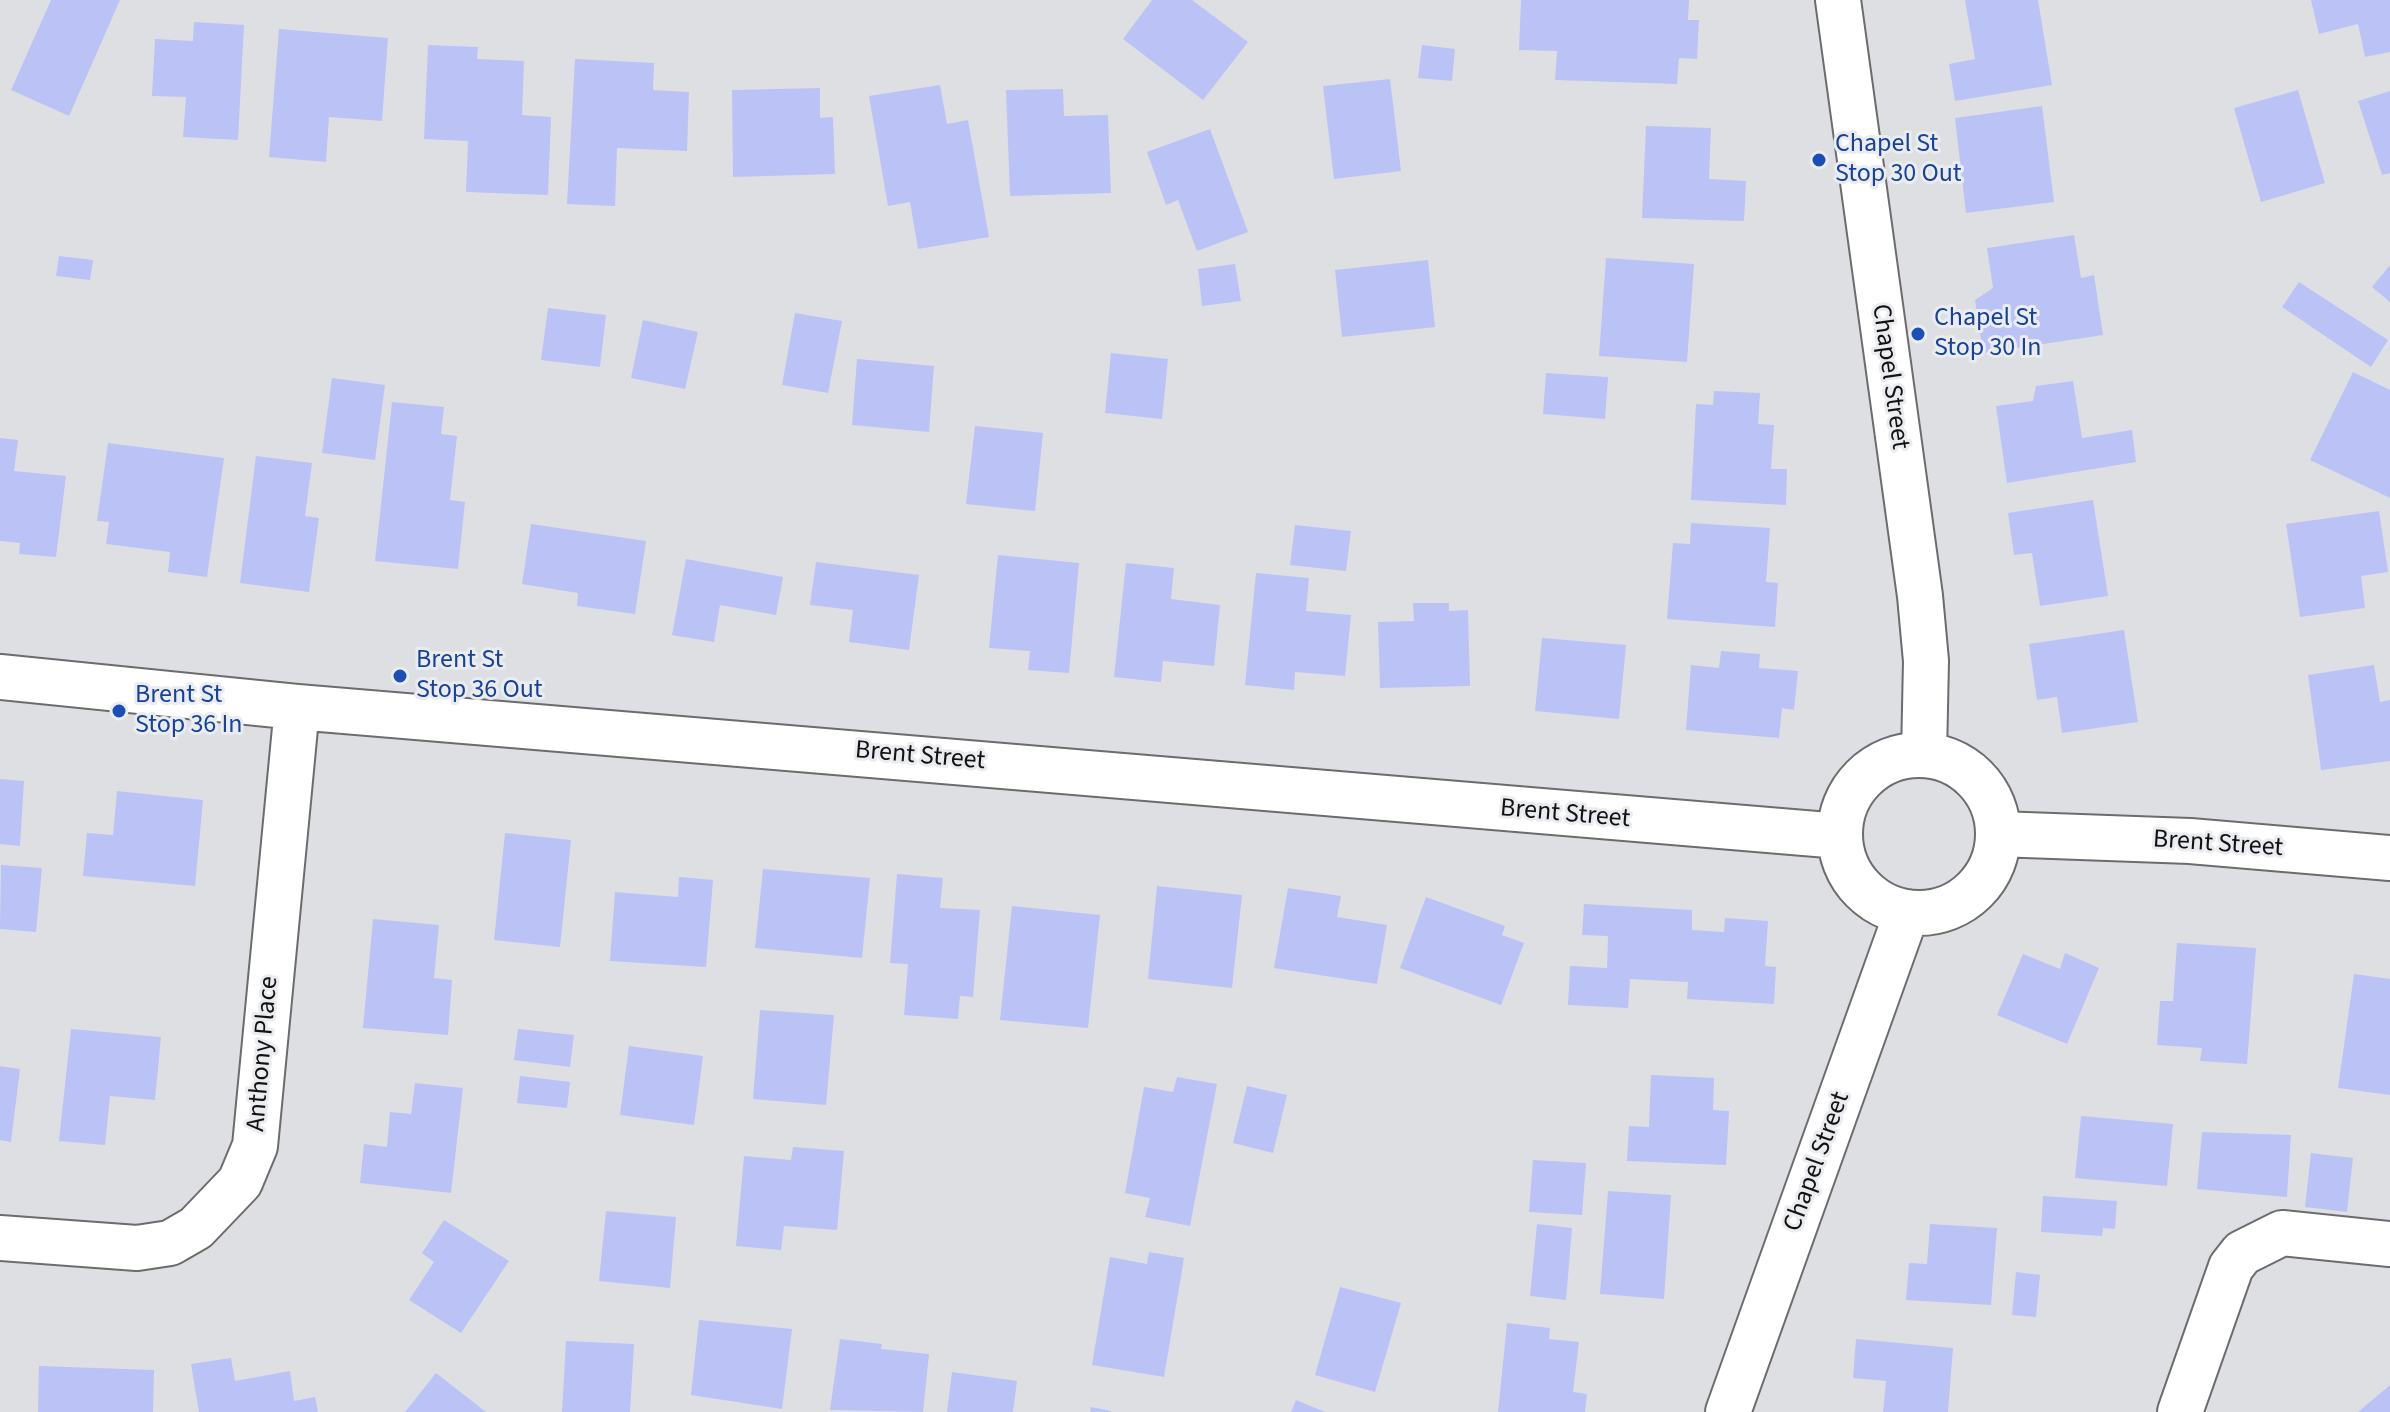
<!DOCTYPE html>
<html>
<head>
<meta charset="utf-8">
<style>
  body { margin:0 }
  canvas { display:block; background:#dedfe2 }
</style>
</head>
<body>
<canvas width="2390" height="1412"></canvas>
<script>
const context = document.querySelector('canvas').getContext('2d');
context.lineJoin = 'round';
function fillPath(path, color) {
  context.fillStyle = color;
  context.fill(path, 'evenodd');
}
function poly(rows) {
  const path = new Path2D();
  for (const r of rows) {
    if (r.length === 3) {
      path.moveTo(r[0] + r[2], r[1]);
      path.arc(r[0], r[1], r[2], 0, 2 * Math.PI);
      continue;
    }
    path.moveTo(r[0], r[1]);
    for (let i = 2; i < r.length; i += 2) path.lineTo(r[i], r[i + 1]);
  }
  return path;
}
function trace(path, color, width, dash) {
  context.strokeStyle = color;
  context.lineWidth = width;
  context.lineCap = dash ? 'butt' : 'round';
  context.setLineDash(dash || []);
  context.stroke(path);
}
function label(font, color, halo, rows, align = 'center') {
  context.font = font + ' "Source Sans 3",sans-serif';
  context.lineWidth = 6;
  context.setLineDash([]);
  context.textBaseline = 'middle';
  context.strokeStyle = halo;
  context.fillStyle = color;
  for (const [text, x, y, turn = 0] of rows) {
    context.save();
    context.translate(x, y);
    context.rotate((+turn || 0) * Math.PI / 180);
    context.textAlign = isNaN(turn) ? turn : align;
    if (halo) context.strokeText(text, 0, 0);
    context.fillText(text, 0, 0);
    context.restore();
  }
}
fillPath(poly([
  [51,0,120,0,69,116,11,90],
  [1152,0,1192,0,1248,42,1203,100,1123,39],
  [1521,0,1689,0,1688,20,1699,20,1697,59,1679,58,1677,84,1555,80,1557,51,1519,50],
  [1965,0,2038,0,2052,85,1955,101,1949,64,1975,59],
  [2311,0,2390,0,2390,52,2365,57,2358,24,2319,34],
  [194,22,244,25,238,140,183,137,186,97,152,96,155,39,193,41],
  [279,29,388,38,382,121,329,117,326,162,269,157],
  [428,45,478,47,477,59,524,61,522,115,551,117,548,195,466,192,468,141,424,139],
  [1422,45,1455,49,1452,81,1418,78],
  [575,59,654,63,653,90,689,92,687,151,617,148,615,206,567,204],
  [1390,79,1401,171,1334,179,1323,86],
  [940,85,947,124,968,120,989,237,918,249,910,202,888,206,869,96],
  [820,88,820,118,833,117,835,174,733,177,732,90],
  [1063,89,1064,116,1108,115,1111,193,1010,196,1006,90],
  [2298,90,2325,183,2261,202,2234,108],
  [2390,91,2390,173,2382,175,2358,101],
  [2042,106,2054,202,1966,213,1955,118],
  [1646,126,1711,128,1709,179,1746,181,1744,221,1642,218],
  [1210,129,1248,232,1197,251,1178,200,1166,205,1147,152],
  [2074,235,2081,278,2094,275,2103,335,1983,353,1975,300,1993,288,1987,248],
  [59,256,93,260,90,280,56,276],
  [1606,258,1694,264,1687,362,1599,356],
  [1428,260,1435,327,1342,337,1335,270],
  [1235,264,1241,301,1202,306,1198,269],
  [2390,265,2390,302,2372,287],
  [2299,282,2388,340,2371,367,2282,307],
  [548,308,606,315,600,367,541,360],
  [795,313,842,321,828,393,782,385],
  [643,320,698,332,685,389,631,378],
  [1111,353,1168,359,1162,419,1105,413],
  [857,359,934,366,929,432,852,425],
  [2353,372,2390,390,2390,498,2310,460],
  [1546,373,1608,377,1605,419,1543,414],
  [332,378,385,385,375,460,322,453],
  [2073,381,2082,438,2132,430,2136,462,2007,483,1996,406,2033,401,2036,386],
  [1714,391,1760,393,1758,424,1774,425,1771,469,1787,469,1786,505,1691,500,1696,404,1713,405],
  [392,402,444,407,441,434,457,436,450,500,465,502,458,569,375,561],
  [975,426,1043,433,1035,511,966,504],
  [0,438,18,440,14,471,66,476,56,557,19,554,20,543,0,541],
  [108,443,224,458,207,577,168,572,170,552,106,544,109,522,97,521],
  [256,456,312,463,305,516,319,518,309,592,240,583],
  [2093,500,2108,596,2040,606,2032,553,2014,555,2008,513],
  [2379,511,2388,572,2361,576,2365,608,2300,617,2286,524],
  [1691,523,1770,528,1766,582,1778,583,1775,627,1667,619,1673,543,1690,544],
  [531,524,646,541,635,614,577,606,578,593,522,584],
  [1295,525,1351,531,1346,571,1290,565],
  [998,555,1079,563,1069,673,1028,670,1030,651,989,648],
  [686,559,783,577,776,615,720,605,714,642,672,635],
  [816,562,919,575,909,650,849,642,853,610,810,605],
  [1126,563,1174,568,1171,599,1220,605,1214,666,1163,661,1161,682,1114,677],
  [1256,573,1309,578,1306,611,1351,615,1345,676,1295,672,1294,690,1245,685],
  [1413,603,1449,603,1449,611,1468,610,1470,686,1380,688,1378,622,1414,621],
  [2124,630,2138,722,2062,733,2057,697,2037,700,2029,644],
  [1542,638,1626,645,1619,719,1535,711],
  [1721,651,1760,654,1759,668,1798,671,1794,710,1782,708,1779,738,1686,730,1691,665,1719,668],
  [2374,665,2380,702,2390,700,2390,761,2321,770,2308,675],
  [0,779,24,781,20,846,0,844],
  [117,791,203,800,195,886,83,876,87,833,113,835],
  [505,833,571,840,560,947,494,940],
  [1,865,42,868,36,932,0,929],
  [763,869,870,878,862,958,755,948],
  [897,874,943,878,940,908,980,910,973,997,960,996,958,1019,904,1015,908,964,890,963],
  [679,877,713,880,706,967,610,961,615,892,678,897],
  [1157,886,1242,895,1232,988,1148,979],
  [1288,888,1341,896,1337,917,1387,925,1377,984,1274,968],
  [1426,897,1505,926,1502,935,1524,943,1501,1005,1400,968],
  [1584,904,1692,910,1692,930,1724,932,1725,918,1768,921,1765,966,1776,967,1774,1004,1687,999,1688,982,1630,979,1628,1008,1568,1005,1570,966,1607,968,1608,936,1582,935],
  [1012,906,1100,915,1088,1028,1000,1020],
  [373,919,439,925,434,978,452,980,448,1035,363,1028],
  [2177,943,2256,948,2247,1064,2200,1061,2202,1048,2157,1045,2160,1001,2173,1001],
  [2065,953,2099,968,2067,1044,1997,1015,2023,954,2060,969],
  [2354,974,2390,979,2390,1095,2338,1088],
  [760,1010,834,1015,826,1105,753,1099],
  [71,1029,161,1037,155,1100,110,1096,105,1145,59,1141],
  [518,1029,574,1035,570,1067,514,1060],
  [629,1046,703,1056,694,1125,620,1115],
  [0,1066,20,1069,11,1142,0,1140],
  [1651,1075,1714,1078,1713,1110,1729,1111,1726,1165,1627,1161,1629,1126,1649,1127],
  [520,1076,570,1082,567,1108,517,1103],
  [1177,1077,1217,1084,1190,1226,1145,1217,1150,1198,1125,1193,1144,1087,1173,1092],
  [415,1083,463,1088,451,1193,360,1183,364,1144,387,1147,390,1112,411,1114],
  [1247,1086,1287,1095,1273,1153,1233,1143],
  [2081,1116,2173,1124,2167,1186,2075,1178],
  [2202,1132,2291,1135,2287,1197,2197,1189],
  [793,1147,844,1151,837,1230,784,1226,781,1250,736,1246,744,1156,791,1160],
  [2311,1153,2353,1158,2347,1212,2305,1207],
  [1533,1160,1586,1163,1582,1215,1529,1212],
  [1608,1191,1671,1195,1664,1299,1600,1294],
  [2043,1196,2117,1201,2115,1229,2103,1228,2102,1236,2041,1232],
  [606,1211,676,1217,670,1288,599,1281],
  [444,1220,509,1261,461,1333,409,1300,434,1262,422,1253],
  [1537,1224,1572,1228,1566,1300,1530,1296],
  [1930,1224,1997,1228,1991,1305,1906,1300,1909,1263,1927,1264],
  [1149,1252,1184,1258,1164,1377,1092,1365,1110,1257,1147,1264],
  [2016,1272,2040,1275,2036,1317,2012,1315],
  [1340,1287,1401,1303,1375,1392,1315,1375],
  [699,1320,792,1329,782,1409,691,1395],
  [1507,1323,1550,1328,1549,1339,1579,1342,1573,1392,1587,1394,1585,1412,1498,1412],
  [840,1339,882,1344,881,1349,929,1354,923,1412,830,1410],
  [1856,1339,1953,1348,1948,1412,1883,1412,1886,1381,1853,1378],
  [566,1341,634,1344,630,1412,562,1412],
  [231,1358,235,1381,290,1371,294,1401,315,1397,318,1412,199,1412,191,1364],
  [39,1366,154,1370,153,1412,38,1412],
  [952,1372,1017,1381,1013,1412,947,1412],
  [436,1373,486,1412,405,1412],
  [2390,1385,2390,1412,2358,1412],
  [1296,1400,1325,1412,1291,1412],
  [1091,1407,1111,1411,1111,1412,1090,1412]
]), '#bbc3f6');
const minor = poly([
  [1838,0,1920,596,1926,661,1924,755],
  [0,677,297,707,1840,836],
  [1919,834,79],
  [1998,834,2190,841,2390,858],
  [0,1238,137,1248,170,1243,196,1228,240,1182,255,1146,297,707],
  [1728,1412,1907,912],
  [2180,1412,2231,1267,2242,1253,2282,1233,2390,1244]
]);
trace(minor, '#6c6c6f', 48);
trace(minor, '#fff', 44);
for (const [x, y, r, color] of [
  [1819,160,8,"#1a4fb4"],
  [1918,334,8,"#1a4fb4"],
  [400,676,8,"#1a4fb4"],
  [119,711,8,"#1a4fb4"]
]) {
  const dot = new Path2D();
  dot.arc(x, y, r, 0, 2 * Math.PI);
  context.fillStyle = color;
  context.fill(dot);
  trace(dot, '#ebecf0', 3);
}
label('26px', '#164399', '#ebecf0', [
  ["Chapel St",1835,145],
  ["Stop 30 Out",1835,175],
  ["Chapel St",1934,319],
  ["Stop 30 In",1934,349],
  ["Brent St",416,661],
  ["Stop 36 Out",416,691],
  ["Brent St",135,696],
  ["Stop 36 In",135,726]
], 'left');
label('26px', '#121213', '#ebecf0', [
  ["Chapel Street",1889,377,82],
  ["Brent Street",920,757,5],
  ["Brent Street",1565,815,5],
  ["Brent Street",2218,845,4],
  ["Anthony Place",264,1054,-85],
  ["Chapel Street",1818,1162,-70]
]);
</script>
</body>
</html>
